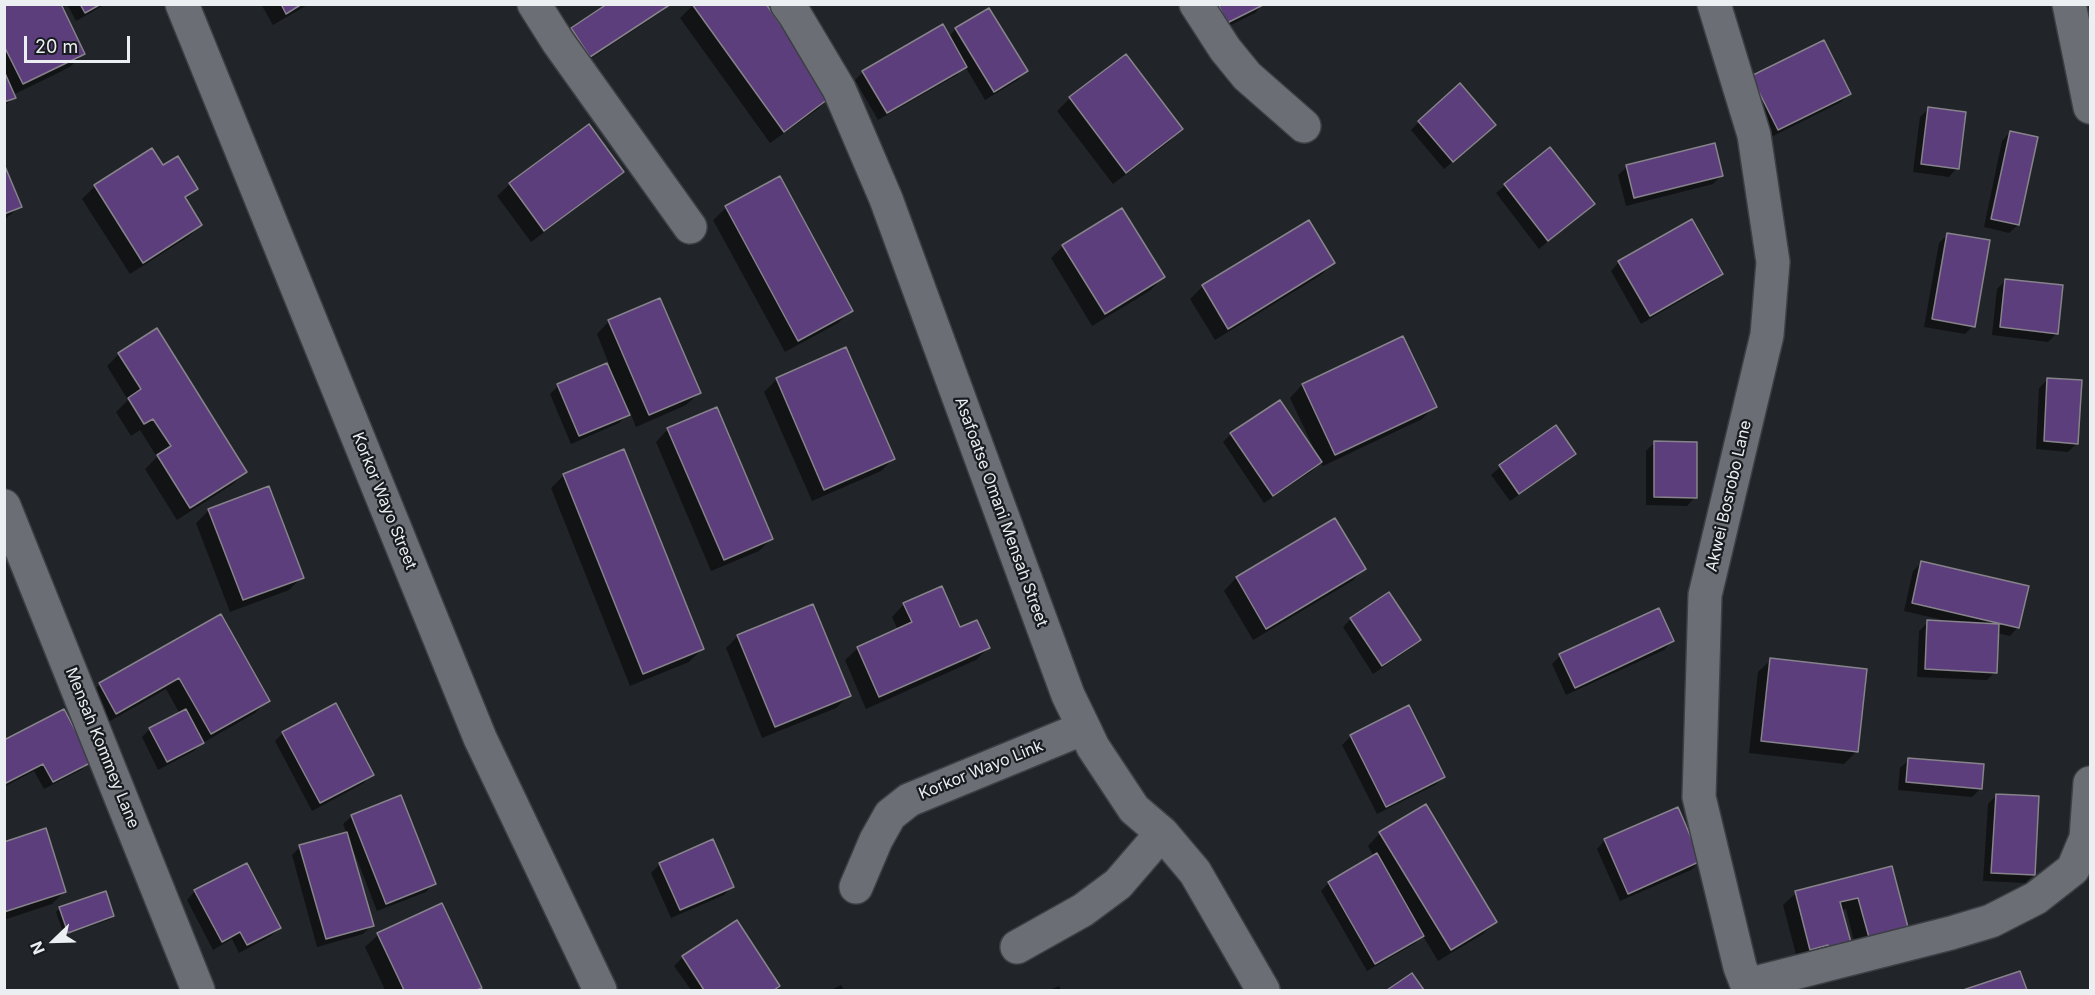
<!DOCTYPE html>
<html>
<head>
<meta charset="utf-8">
<style>
  body { margin:0 }
  #map { position:relative; width:2095px; height:995px; overflow:hidden; background:#212429; font-family:Inter,sans-serif }
  canvas { display:block }
  .frame { position:absolute; inset:0; border:6px solid #eceff2; pointer-events:none }
  .north { position:absolute; left:24px; top:911px; width:60px; height:60px; -webkit-text-stroke:4px #181b1f; paint-order:stroke; rotate:247deg; font-size:16px; font-weight:700; line-height:24px; text-align:center; color:#eceff2 }
  .north::after { content:''; display:block; margin:auto; width:21px; height:27px; background:#eceff2; clip-path:polygon(50% 0,100% 100%,50% 72%,0 100%) }
  .scale { position:absolute; left:24px; top:36px; width:106px; height:27px; box-sizing:border-box; border:3px solid #eceff2; border-top:0; padding-left:8px; font-size:18px; line-height:21px; white-space:nowrap; color:#eceff2; -webkit-text-stroke:4px #181b1f; paint-order:stroke }
</style>
</head>
<body>
<div id="map">
<canvas width="2095" height="995"></canvas>
<div class="frame"></div>
<div class="north">N</div>
<div class="scale">20 m</div>
</div>
<script>
const context = document.querySelector('canvas').getContext('2d');
context.lineJoin = 'round';
function fillPath(path, color) {
  context.fillStyle = color;
  context.fill(path, 'evenodd');
}
function poly(rows) {
  const path = new Path2D();
  for (const r of rows) {
    path.moveTo(r[0], r[1]);
    for (let i = 2; i < r.length; i += 2) path.lineTo(r[i], r[i + 1]);
  }
  return path;
}
function trace(path, color, width, dash) {
  context.strokeStyle = color;
  context.lineWidth = width;
  context.lineCap = dash ? 'butt' : 'round';
  context.setLineDash(dash || []);
  context.stroke(path);
}
function label(font, color, halo, rows, align = 'center') {
  context.font = font + ' Inter,sans-serif';
  context.lineWidth = 4.5;
  context.setLineDash([]);
  context.textBaseline = 'middle';
  context.strokeStyle = halo;
  context.fillStyle = color;
  for (const [text, x, y, turn = 0] of rows) {
    context.save();
    context.translate(x, y);
    context.rotate((+turn || 0) * Math.PI / 180);
    context.textAlign = isNaN(turn) ? turn : align;
    if (halo) context.strokeText(text, 0, 0);
    context.fillText(text, 0, 0);
    context.restore();
  }
}
fillPath(poly([
  [4,4,83,54,70,67,13,95,14,97,4,106],
  [67,4,106,4,76,21],
  [261,4,309,4,273,25],
  [669,4,663,11,581,65,564,38,572,29],
  [694,4,830,96,818,109,770,143,680,18],
  [1206,4,1263,4,1255,13,1219,31],
  [956,29,1026,71,1018,80,985,100,965,66,957,75,878,120,855,80,863,72,948,37],
  [1125,56,1181,129,1169,142,1113,184,1057,111,1070,98],
  [1743,86,1849,94,1841,102,1769,138],
  [1929,108,1957,168,1949,177,1913,172,1920,117],
  [1419,122,1486,134,1444,169,1411,130],
  [2010,132,2018,225,2009,233,1984,227,2002,141],
  [1550,149,1593,204,1539,249,1496,193],
  [151,150,163,168,196,189,185,200,201,225,188,237,130,274,82,199,95,186],
  [1627,167,1722,175,1713,184,1626,206,1618,175],
  [4,168,21,206,4,220],
  [622,172,609,184,531,242,497,196,510,184],
  [779,178,851,310,838,323,785,352,713,220,726,208],
  [1309,222,1333,263,1321,275,1215,340,1190,299,1203,286],
  [1948,234,1973,326,1965,334,1924,327,1939,243],
  [1063,246,1163,277,1151,290,1092,326,1051,258],
  [1619,262,1721,274,1713,282,1641,324,1611,271],
  [2006,280,2057,333,2048,342,1992,335,1997,289],
  [609,321,699,393,686,405,636,427,630,412,619,423,571,444,550,394,558,386,609,364,597,334],
  [1402,338,1435,406,1422,419,1323,466,1320,462,1312,471,1264,503,1223,442,1231,434,1316,453,1290,398,1302,385],
  [119,354,245,472,233,484,177,520,145,469,157,457,140,430,131,436,116,412,128,400,107,366],
  [777,379,893,459,881,471,812,501,764,392],
  [2048,379,2077,443,2068,452,2036,449,2039,388],
  [1555,427,1574,453,1566,462,1510,501,1491,475,1500,467],
  [668,429,772,538,759,551,711,571,656,442],
  [1655,442,1695,497,1687,506,1646,505,1646,451],
  [564,475,702,649,689,662,630,686,551,488],
  [209,510,302,577,289,590,230,612,196,523],
  [1335,520,1364,569,1352,581,1253,640,1224,591,1236,578],
  [1922,562,2018,627,2010,636,1997,633,1995,672,1987,680,1917,677,1919,631,1928,622,1947,621,1904,611,1913,571],
  [904,604,959,629,988,648,976,660,866,709,845,660,858,648,898,630,892,617],
  [220,616,268,700,255,713,201,744,194,751,158,770,142,737,150,729,180,714,166,689,103,725,87,697,100,684],
  [1351,619,1419,640,1411,648,1373,674,1343,627],
  [738,636,849,695,836,708,762,738,726,648],
  [1672,641,1664,650,1566,695,1552,664,1560,656],
  [1771,660,1857,751,1844,764,1749,753,1758,672],
  [283,733,372,774,364,783,312,811,275,741],
  [1351,736,1444,777,1435,785,1377,814,1342,745],
  [4,742,90,761,81,770,44,789,34,771,4,787],
  [1909,760,1981,788,1972,797,1898,790,1900,768],
  [1996,796,2034,874,2025,883,1983,881,1988,804],
  [352,816,434,883,426,892,377,911,353,849,351,850,372,925,363,934,317,947,292,855,300,847,347,834,343,824],
  [1380,833,1495,922,1483,934,1438,961,1423,936,1414,944,1367,971,1321,891,1329,883,1374,857,1368,846],
  [1605,840,1700,861,1691,870,1620,901,1597,849],
  [4,843,65,891,52,904,4,920],
  [660,864,732,886,724,895,671,918,651,873],
  [1891,868,1908,930,1857,953,1846,909,1841,911,1850,945,1798,962,1783,905,1796,893],
  [195,891,279,928,271,936,239,953,232,939,213,950,187,900],
  [442,905,480,988,478,990,385,990,365,947,378,935],
  [60,908,113,916,109,920,64,935,56,912],
  [683,957,778,986,774,990,691,990,674,966],
  [2019,973,2025,990,1967,990],
  [841,985,844,990,831,990],
  [1059,986,1061,990,1050,990]
]), '#0007');
const building = poly([
  [4,4,61,4,85,54,23,84,4,46,4,4],
  [80,4,101,4,85,13,80,4],
  [281,4,302,4,286,14,281,4],
  [607,4,671,4,590,57,571,28,607,4],
  [692,4,766,4,832,96,784,132,692,4],
  [1218,4,1265,4,1227,23,1218,4],
  [989,8,1028,71,994,92,955,28,989,8],
  [943,24,967,67,887,113,862,71,943,24],
  [1824,40,1851,94,1778,130,1751,76,1824,40],
  [1126,54,1183,129,1126,173,1069,97,1126,54],
  [4,71,16,98,4,102,4,71],
  [1460,83,1496,125,1453,162,1418,121,1460,83],
  [1928,107,1966,112,1959,169,1921,164,1928,107],
  [589,124,624,172,544,231,509,183,589,124],
  [2010,131,2038,137,2019,225,1991,219,2010,131],
  [1715,143,1723,176,1634,198,1626,165,1715,143],
  [1550,147,1595,204,1548,241,1504,184,1550,147],
  [152,148,163,165,178,156,198,189,185,197,202,225,143,263,94,185,152,148],
  [4,164,22,207,4,214,4,164],
  [780,176,853,311,798,341,725,206,780,176],
  [1122,208,1165,277,1105,314,1062,245,1122,208],
  [1692,219,1723,274,1650,316,1618,261,1692,219],
  [1309,220,1335,263,1228,329,1202,285,1309,220],
  [1947,233,1990,240,1975,327,1932,319,1947,233],
  [2005,279,2063,285,2058,334,2000,327,2005,279],
  [660,298,701,393,649,415,608,320,660,298],
  [157,328,247,472,190,508,157,455,171,446,153,419,144,424,128,398,141,389,118,353,157,328],
  [1403,336,1437,407,1335,455,1302,384,1403,336],
  [846,347,895,459,824,490,776,378,846,347],
  [607,363,630,415,579,436,557,384,607,363],
  [2047,378,2082,380,2078,444,2044,441,2047,378],
  [1280,400,1322,462,1273,496,1230,433,1280,400],
  [717,407,773,539,724,560,667,428,717,407],
  [1556,425,1576,454,1519,494,1499,465,1556,425],
  [1654,441,1697,442,1697,498,1654,497,1654,441],
  [624,449,704,649,643,674,563,474,624,449],
  [269,486,304,578,243,600,208,509,269,486],
  [1335,518,1366,569,1266,629,1236,577,1335,518],
  [1921,561,2029,586,2019,628,1912,603,1921,561],
  [942,586,960,627,977,620,990,648,879,697,857,647,912,622,903,603,942,586],
  [1389,592,1421,640,1382,666,1350,618,1389,592],
  [813,604,851,696,775,727,737,635,813,604],
  [1659,608,1674,641,1575,688,1559,654,1659,608],
  [221,614,270,701,211,734,179,678,116,714,99,683,221,614],
  [1927,620,1999,624,1997,673,1925,669,1927,620],
  [1770,658,1867,669,1858,752,1761,741,1770,658],
  [336,703,374,775,320,803,282,732,336,703],
  [1409,705,1445,777,1386,807,1350,735,1409,705],
  [64,709,92,762,53,782,43,764,4,784,4,740,64,709],
  [186,709,204,743,167,762,149,728,186,709],
  [1908,758,1984,764,1982,789,1906,782,1908,758],
  [1996,794,2039,796,2035,875,1991,873,1996,794],
  [401,795,436,884,386,904,351,815,401,795],
  [1426,804,1497,922,1451,950,1379,832,1426,804],
  [1678,807,1701,861,1628,894,1604,839,1678,807],
  [46,828,66,892,4,912,4,842,46,828],
  [347,832,374,926,326,939,299,845,347,832],
  [713,839,734,887,680,910,659,863,713,839],
  [1377,853,1424,936,1375,964,1328,882,1377,853],
  [247,863,281,928,247,945,240,932,222,942,194,890,247,863],
  [1892,866,1909,931,1870,941,1858,898,1840,902,1852,946,1829,951,1828,945,1810,950,1795,891,1892,866],
  [106,891,114,916,68,933,59,907,106,891],
  [442,903,482,988,477,990,404,990,377,933,442,903],
  [737,920,780,986,774,990,704,990,682,956,737,920],
  [2020,971,2027,990,1963,990,2020,971],
  [1412,973,1424,990,1387,990,1412,973]
]);
fillPath(building, '#5d3e7d');
trace(building, '#86838a', 1.5);
const minor = poly([
  [182,4,480,738,600,990],
  [534,4,558,42,690,227],
  [787,4,795,15,839,89,886,199,1068,695,1084,728,1093,747,1134,809,1162,833,1195,872,1263,990],
  [1196,4,1225,49,1247,76,1304,126],
  [1714,4,1754,135,1773,262,1767,335,1705,595,1699,797,1740,967,1749,990],
  [2069,4,2090,107],
  [4,506,198,990],
  [856,887,876,840,890,815,909,800,1084,728],
  [1017,947,1083,910,1118,884,1162,833],
  [1747,985,1951,933,1991,921,2036,898,2073,869,2086,838,2090,783]
]);
trace(minor, '#3c3f43', 36);
trace(minor, '#6b6e74', 33);
label('16px', '#eceff2', '#181b1f', [
  ["Akwei Bosrobo Lane",1729,496,-77],
  ["Korkor Wayo Street",384,501,68],
  ["Asafoatse Omani Mensah Street",1001,512,70],
  ["Mensah Kommey Lane",102,748,68],
  ["Korkor Wayo Link",981,770,-22]
]);
</script>
</body>
</html>
